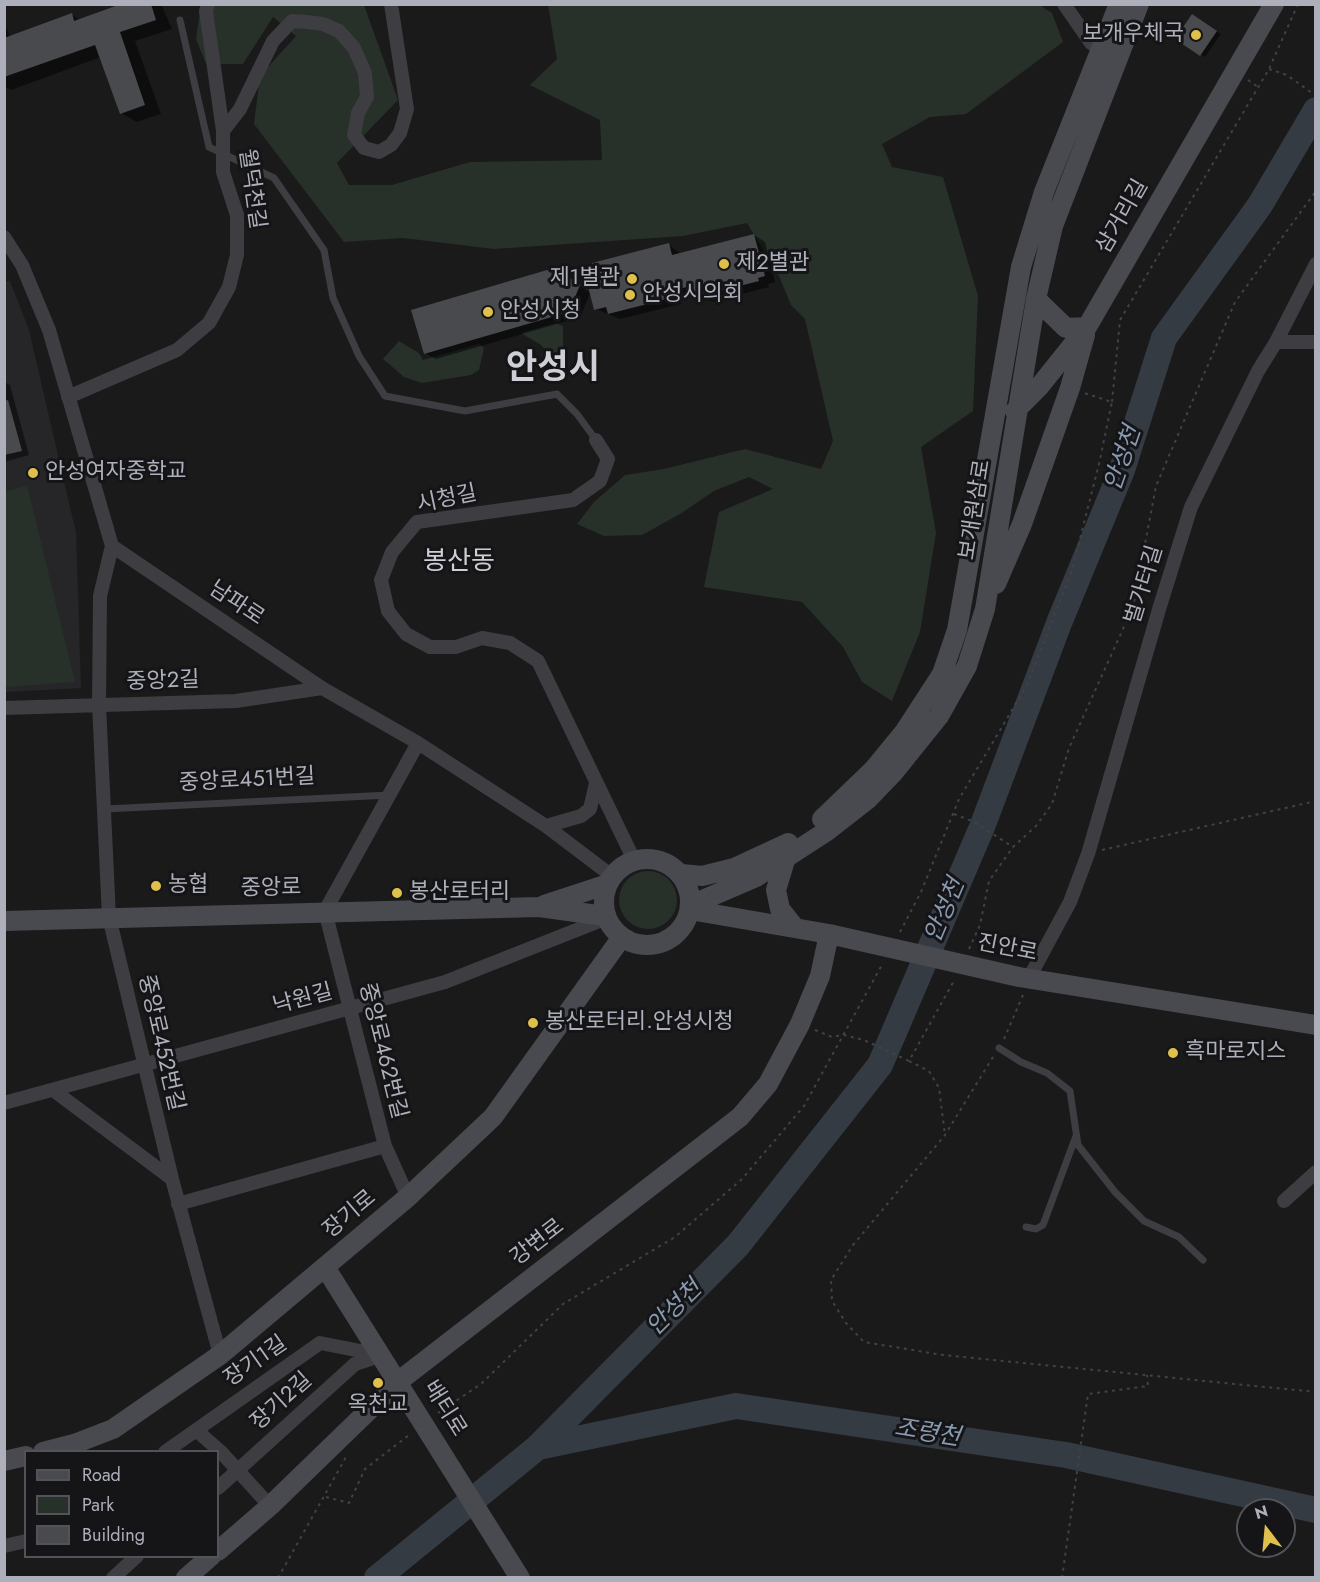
<!DOCTYPE html>
<html>
<head>
<meta charset="utf-8">
<style>
  body { margin:0 }
  #map { position:relative; width:1320px; height:1582px; overflow:hidden; background:#1a1a1b; font-family:Jost,sans-serif }
  canvas { display:block }
  .frame { position:absolute; inset:0; border:6px solid #adb0ba; pointer-events:none }
  .legend { position:absolute; left:24px; top:1450px; width:195px; height:108px; box-sizing:border-box; background:#151416; border:2px solid #525258; margin:0; padding:8px 10px; list-style:none; font-size:18px; color:#adb0ba }
  .legend li { display:flex; align-items:center; gap:12px; height:30px }
  .legend b { width:30px; border:2px solid #525258 }
  .north { position:absolute; left:1236px; top:1498px; width:60px; height:60px; box-sizing:border-box; background:#151416; border:2px solid #525258; border-radius:50%; rotate:344deg; font-size:16px; font-weight:700; line-height:24px; text-align:center; color:#adb0ba }
  .north::after { content:''; display:block; margin:auto; width:21px; height:27px; background:#e0c04d; clip-path:polygon(50% 0,100% 100%,50% 72%,0 100%) }
</style>
</head>
<body>
<div id="map">
<canvas width="1320" height="1582"></canvas>
<div class="frame"></div>
<ul class="legend">
<li><b style="height:8px;background:#494a50"></b>Road</li>
<li><b style="height:16px;background:#28302a"></b>Park</li>
<li><b style="height:16px;background:#494a4e"></b>Building</li>
</ul>
<div class="north">N</div>
</div>
<script>
const context = document.querySelector('canvas').getContext('2d');
context.lineJoin = 'round';
function fillPath(path, color) {
  context.fillStyle = color;
  context.fill(path, 'evenodd');
}
function poly(rows) {
  const path = new Path2D();
  for (const r of rows) {
    if (r.length === 3) {
      path.moveTo(r[0] + r[2], r[1]);
      path.arc(r[0], r[1], r[2], 0, 2 * Math.PI);
      continue;
    }
    path.moveTo(r[0], r[1]);
    for (let i = 2; i < r.length; i += 2) path.lineTo(r[i], r[i + 1]);
  }
  return path;
}
function trace(path, color, width, dash) {
  context.strokeStyle = color;
  context.lineWidth = width;
  context.lineCap = dash ? 'butt' : 'round';
  context.setLineDash(dash || []);
  context.stroke(path);
}
function label(font, color, halo, rows, align = 'center') {
  context.font = font + ' Jost,"Noto Sans KR",sans-serif';
  context.lineWidth = 6;
  context.setLineDash([]);
  context.textBaseline = 'middle';
  context.strokeStyle = halo;
  context.fillStyle = color;
  for (const [text, x, y, turn = 0] of rows) {
    context.save();
    context.translate(x, y);
    context.rotate((+turn || 0) * Math.PI / 180);
    context.textAlign = isNaN(turn) ? turn : align;
    if (halo) context.strokeText(text, 0, 0);
    context.fillText(text, 0, 0);
    context.restore();
  }
}
fillPath(poly([
  [4,281,10,281,29,330,76,533,81,688,5,692]
]), '#262628');
fillPath(poly([
  [1038,4,1052,13,1063,42,966,114,930,117,882,144,892,167,943,177,978,296,973,411,921,447,936,533,920,632,892,701,862,682,843,647,802,602,704,587,719,512,773,489,749,477,714,491,680,514,642,535,604,536,577,524,594,502,625,475,664,469,745,449,821,469,833,441,805,319,791,305,779,276,747,223,683,236,494,249,403,238,344,242,254,124,260,76,296,36,273,17,243,64,206,64,196,39,201,5,364,5,398,100,337,163,349,185,392,185,470,162,602,160,600,120,530,85,557,59,548,5],
  [556,323,563,326,563,356,554,359,541,345,521,333],
  [399,341,419,353,423,360,479,344,484,348,479,370,471,375,422,383,404,377,383,359],
  [27,485,75,682,5,687,5,492],
  [648,900,29]
]), '#28302a');
fillPath(poly([
  [126,4,161,4,172,29,135,41,161,114,137,122,121,113,101,57,11,90,4,86,4,22,10,37,72,15,81,20],
  [1197,19,1221,34,1205,57,1177,39],
  [754,235,765,242,775,282,768,284,769,287,712,302,694,293,680,297,681,304,620,319,596,309,669,245,681,254],
  [574,282,590,293,582,313,574,319,436,359,425,353],
  [4,382,10,385,29,455,4,462]
]), '#0007');
trace(poly([
  [538,1447,736,1406,1066,1455,1316,1510],
  [377,1578,538,1447,738,1245,880,1065,982,827,1059,623,1122,470,1164,338,1260,205,1316,110]
]), '#343b43', 26);
fillPath(poly([
  [121,4,151,4,156,20,120,32,145,105,120,114,95,45,4,77,4,38,72,13,74,21],
  [1192,14,1217,31,1200,56,1175,39],
  [754,234,765,276,758,278,759,281,700,296,699,293,693,295,691,286,670,291,671,298,608,314,606,307,594,310,584,270,593,268,592,263,669,243,672,255],
  [547,270,563,273,580,285,571,307,562,314,424,354,411,310],
  [8,400,22,451,4,455,4,401]
]), '#494a4e');
trace(poly([
  [1269,69,1287,75,1316,96],
  [1248,80,1258,87],
  [1112,402,1120,320,1269,69,1298,4],
  [954,814,974,822,1013,847],
  [1102,850,1316,801],
  [900,932,921,892,959,799,1027,685,1072,570,1099,464,1112,402,1084,393],
  [969,949,980,925,989,881,1013,847,1036,826,1052,804,1069,748,1133,607,1156,486,1235,302,1316,191],
  [815,1030,832,1037,844,1035,864,1040,909,1061,955,979],
  [1004,1039,1023,995],
  [993,1057,945,1135,853,1245,831,1280,832,1301,846,1323,864,1342,943,1355,1316,1392],
  [909,1061,929,1071,939,1088,945,1135],
  [438,1413,481,1384,563,1304,675,1237,742,1179,804,1106,883,963],
  [326,1497,349,1503,365,1469,409,1435],
  [278,1578,346,1457],
  [1062,1578,1088,1394,1148,1386,1147,1375]
]), '#414247', 2, [3, 4.5]);
trace(poly([
  [180,20,209,147,274,178,324,250,333,298,359,356,385,396,465,411,557,394,577,414,596,440],
  [105,809,390,795],
  [999,1048,1021,1062,1047,1073,1070,1091,1078,1145,1115,1192,1144,1221,1179,1237,1203,1260],
  [1026,1227,1036,1229,1043,1225,1076,1136]
]), '#3d3d42', 7);
trace(poly([
  [1064,4,1091,43,1109,52],
  [223,131,240,109,273,41,292,21,307,22,323,24,339,31,354,48,365,73,367,97,358,113,354,135,364,148,379,152,391,145,400,133,407,109,391,4],
  [4,237,22,265,49,330,112,546,322,688,418,743,546,826,612,876],
  [1276,342,1316,264],
  [68,397,177,350,209,323,229,287,237,255,237,215,223,172,223,131,206,11,208,4],
  [596,440,608,459,600,481,573,500,417,522,392,552,381,580,388,611,406,634,430,647,456,647,482,638,510,643,538,661,634,860],
  [112,546,100,596,99,705,109,917,172,1179,220,1355],
  [4,708,236,701,322,688],
  [546,826,581,816,590,809,596,783],
  [1029,978,1070,902,1088,854,1160,606,1191,507,1258,371,1276,342,1316,342],
  [53,1090,172,1179],
  [4,1103,445,982,607,918],
  [408,1197,385,1146,325,911,418,743],
  [1284,1201,1316,1172],
  [178,1204,385,1146],
  [196,1430,221,1452,270,1506],
  [165,1452,320,1343,381,1355],
  [218,1488,355,1364,379,1356],
  [4,1546,26,1541],
  [113,1578,137,1556]
]), '#3d3d42', 14);
trace(poly([
  [1036,299,1066,328,1087,327],
  [1015,411,1039,387,1087,327,1274,4],
  [996,584,1022,524,1070,388,1085,335],
  [822,819,873,770,905,731,942,674,957,630,1021,267,1044,192,1119,4],
  [786,857,776,890,780,909,795,928],
  [647,902,43],
  [681,874,702,876,734,868,788,843],
  [544,905,608,884],
  [691,905,756,877,827,831,868,799,894,772,939,716,967,666,985,609,1036,299,1053,226,1139,4],
  [690,910,829,934,1019,977,1316,1025],
  [4,921,539,907,605,916],
  [325,1267,520,1578],
  [43,1452,74,1444,113,1429,220,1355,408,1197,493,1117,622,937],
  [4,1461,26,1456],
  [218,1551,270,1506,399,1381,740,1117,768,1084,800,1024,820,976,829,934],
  [186,1578,211,1556]
]), '#494a50', 20);
for (const [x, y, r, color] of [
  [1196,35,6,"#e0c04d"],
  [724,264,6,"#e0c04d"],
  [632,279,6,"#e0c04d"],
  [630,295,6,"#e0c04d"],
  [488,312,6,"#e0c04d"],
  [33,473,6,"#e0c04d"],
  [156,886,6,"#e0c04d"],
  [397,893,6,"#e0c04d"],
  [533,1023,6,"#e0c04d"],
  [1173,1053,6,"#e0c04d"],
  [378,1383,6,"#e0c04d"]
]) {
  const dot = new Path2D();
  dot.arc(x, y, r, 0, 2 * Math.PI);
  context.fillStyle = color;
  context.fill(dot);
  trace(dot, '#151416', 2);
}
label('22px', '#adb0ba', '#151416', [
  ["보개우체국",1184,35,"right"],
  ["제2별관",736,264],
  ["제1별관",620,279,"right"],
  ["안성시의회",642,295],
  ["안성시청",500,312],
  ["안성여자중학교",45,473],
  ["농협",168,886],
  ["봉산로터리",409,893],
  ["봉산로터리.안성시청",545,1023],
  ["흑마로지스",1185,1053],
  ["옥천교",378,1406,"center"]
], 'left');
label('22px', '#adb0ba', '#151416', [
  ["월덕천길",251,189,82],
  ["삼거리길",1123,217,-60],
  ["시청길",447,500,-12],
  ["보개원삼로",976,510,-81],
  ["벌가터길",1145,585,-73],
  ["남파로",236,604,34],
  ["중앙2길",163,682,-2],
  ["중앙로451번길",247,781,-3],
  ["중앙로",271,889,-1],
  ["진안로",1007,949,11],
  ["낙원길",303,1000,-15],
  ["중앙로452번길",160,1043,77],
  ["중앙로462번길",382,1051,76],
  ["장기로",350,1215,-40],
  ["강변로",538,1243,-38],
  ["장기1길",256,1362,-35],
  ["장기2길",282,1402,-42],
  ["배티로",444,1409,58]
]);
label('italic 24px', '#8899b0', '#151416', [
  ["안성천",1124,459,-71],
  ["안성천",946,911,-67],
  ["안성천",675,1309,-45],
  ["조령천",927,1434,9]
]);
label('26px', '#cecfd6', '#151416', [
  ["봉산동",459,563]
]);
label('bold 34px', '#cecfd6', '#151416', [
  ["안성시",553,370]
]);
</script>
</body>
</html>
